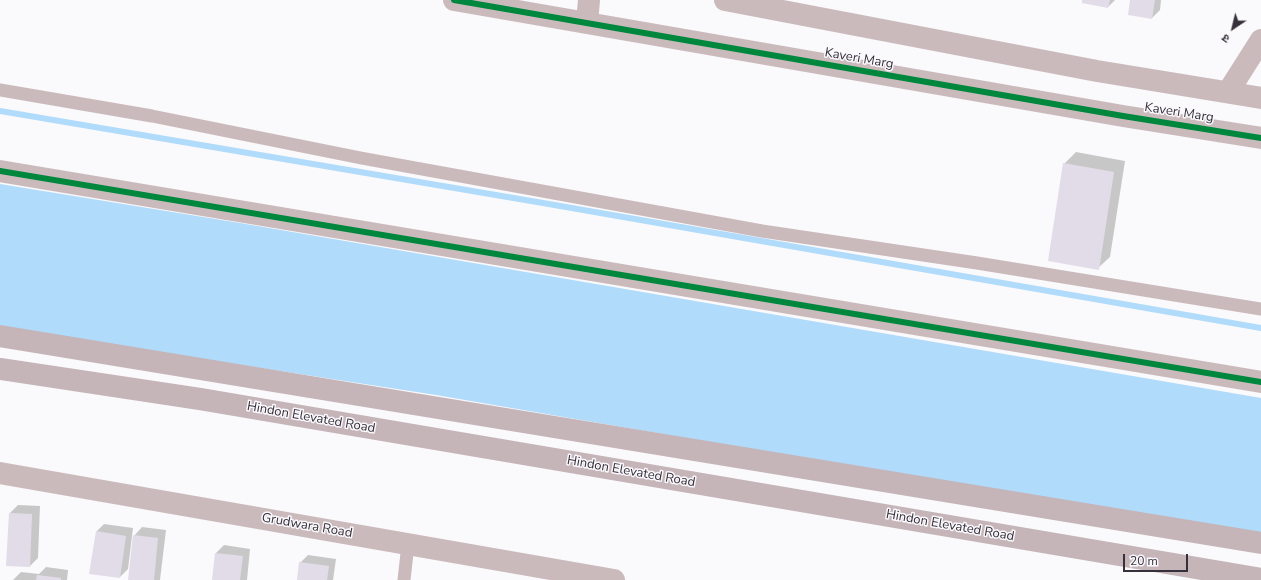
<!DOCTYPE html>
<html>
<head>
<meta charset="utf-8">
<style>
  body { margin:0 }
  #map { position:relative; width:1261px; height:580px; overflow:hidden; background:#faf9fb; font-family:"Nunito Sans","Noto Sans Devanagari",sans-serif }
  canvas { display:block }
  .north { position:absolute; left:1213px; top:8px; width:40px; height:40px; -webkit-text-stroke:3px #faf8fc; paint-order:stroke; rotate:215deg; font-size:11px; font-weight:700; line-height:16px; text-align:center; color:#353039 }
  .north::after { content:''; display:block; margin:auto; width:14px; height:18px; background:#353039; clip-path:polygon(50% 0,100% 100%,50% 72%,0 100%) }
  .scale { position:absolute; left:1123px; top:554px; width:65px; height:18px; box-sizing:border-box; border:2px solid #353039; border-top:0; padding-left:5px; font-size:12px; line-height:14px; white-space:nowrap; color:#353039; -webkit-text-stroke:3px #faf8fc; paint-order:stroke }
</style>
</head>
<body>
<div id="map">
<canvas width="1261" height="580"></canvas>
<div class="north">उ</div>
<div class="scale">20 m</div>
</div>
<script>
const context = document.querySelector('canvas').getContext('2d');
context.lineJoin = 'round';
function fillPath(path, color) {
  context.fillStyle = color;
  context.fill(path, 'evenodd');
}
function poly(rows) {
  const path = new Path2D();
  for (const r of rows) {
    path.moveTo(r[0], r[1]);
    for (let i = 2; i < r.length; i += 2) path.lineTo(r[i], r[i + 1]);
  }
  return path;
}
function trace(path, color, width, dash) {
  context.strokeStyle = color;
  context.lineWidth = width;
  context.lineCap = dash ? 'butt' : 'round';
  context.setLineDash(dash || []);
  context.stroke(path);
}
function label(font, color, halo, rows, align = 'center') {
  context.font = font + ' "Nunito Sans",sans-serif';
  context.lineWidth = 3;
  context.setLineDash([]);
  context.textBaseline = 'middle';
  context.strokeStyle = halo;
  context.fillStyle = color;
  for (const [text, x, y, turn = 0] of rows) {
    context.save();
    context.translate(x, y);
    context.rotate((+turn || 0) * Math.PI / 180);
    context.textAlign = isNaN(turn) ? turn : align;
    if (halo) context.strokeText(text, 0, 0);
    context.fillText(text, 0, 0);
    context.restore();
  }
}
fillPath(poly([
  [0,184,240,223,1261,398,1261,537,436,395,0,328]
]), '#b0dbfa');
fillPath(poly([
  [1083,0,1115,0,1108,7],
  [1131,0,1161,0,1160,10,1152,18],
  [1076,152,1125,161,1110,257,1098,268,1064,164],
  [18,505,40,506,38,558,30,566,10,513],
  [104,524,133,528,128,569,120,577,96,532],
  [142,527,166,530,160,580,129,580,134,536],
  [224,545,250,549,247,580,213,580,216,553],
  [308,555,336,559,333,580,298,580,300,563],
  [46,567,68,570,67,580,13,580,21,572,39,574]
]), '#0003');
trace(poly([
  [0,111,543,203,1261,328]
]), '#b0dbfa', 6);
fillPath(poly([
  [1082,0,1110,0,1108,8,1082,3],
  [1130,0,1155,0,1152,19,1128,15],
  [1063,163,1114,172,1099,270,1048,261],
  [9,513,32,514,30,567,6,566],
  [96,531,126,536,120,578,89,574],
  [133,535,158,538,154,580,128,580],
  [215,553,243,556,240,580,212,580],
  [299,562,329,566,327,580,297,580],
  [37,575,61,578,61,580,36,580]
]), '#e2dce9');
trace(poly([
  [0,90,152,116,361,158,762,231,977,263,1261,309],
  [404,580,408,544]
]), '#cbbabc', 13);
trace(poly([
  [1228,92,1261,40]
]), '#cbbabc', 22);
trace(poly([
  [454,0,1123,116,1261,138],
  [725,0,1097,71,1261,98],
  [587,23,589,0],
  [0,171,1261,382],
  [0,473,614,580]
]), '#cbbabc', 22);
trace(poly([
  [0,336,1261,543],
  [0,369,200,399,1261,579]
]), '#c5b4b8', 22);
trace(poly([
  [454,0,1123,116,1261,138],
  [0,171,1261,382]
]), '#00873e', 6);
label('13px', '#353039', '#faf8fc', [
  ["Kaveri Marg",859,59,10],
  ["Kaveri Marg",1179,113,9],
  ["Hindon Elevated Road",311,418,10],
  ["Hindon Elevated Road",631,472,10],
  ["Grudwara Road",307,526,10],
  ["Hindon Elevated Road",950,526,10]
]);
</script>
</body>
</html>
